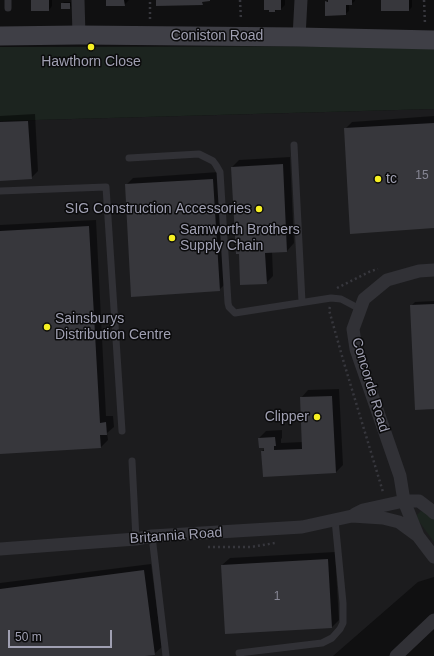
<!DOCTYPE html>
<html>
<head>
<meta charset="utf-8">
<style>
  body { margin:0 }
  #map { position:relative; width:434px; height:656px; overflow:hidden; background:#101011; font-family:Helvetica,sans-serif }
  canvas { display:block }
  .scale { position:absolute; left:8px; top:630px; width:104px; height:18px; box-sizing:border-box; border:2px solid #a0a0b2; border-top:0; padding-left:5px; font-size:12px; line-height:14px; white-space:nowrap; color:#a0a0b2; -webkit-text-stroke:3px #0b0b0c; paint-order:stroke }
</style>
</head>
<body>
<div id="map">
<canvas width="434" height="656"></canvas>
<div class="scale">50 m</div>
</div>
<script>
const context = document.querySelector('canvas').getContext('2d');
context.lineJoin = 'round';
function fillPath(path, color) {
  context.fillStyle = color;
  context.fill(path, 'evenodd');
}
function poly(rows) {
  const path = new Path2D();
  for (const r of rows) {
    path.moveTo(r[0], r[1]);
    for (let i = 2; i < r.length; i += 2) path.lineTo(r[i], r[i + 1]);
  }
  return path;
}
function trace(path, color, width, dash) {
  context.strokeStyle = color;
  context.lineWidth = width;
  context.lineCap = dash ? 'butt' : 'round';
  context.setLineDash(dash || []);
  context.stroke(path);
}
function label(font, color, halo, rows, align = 'center') {
  context.font = font + ' Helvetica,sans-serif';
  context.lineWidth = 3;
  context.setLineDash([]);
  context.textBaseline = 'middle';
  context.strokeStyle = halo;
  context.fillStyle = color;
  for (const [text, x, y, turn = 0] of rows) {
    context.save();
    context.translate(x, y);
    context.rotate((+turn || 0) * Math.PI / 180);
    context.textAlign = isNaN(turn) ? turn : align;
    if (halo) context.strokeText(text, 0, 0);
    context.fillText(text, 0, 0);
    context.restore();
  }
}
fillPath(poly([
  [434,109,434,577,418,582,333,656,0,656,0,121]
]), '#1c1c1e');
fillPath(poly([
  [434,46,434,109,0,121,0,47],
  [421,511,426,512,431,515,434,519,434,542,418,520,417,515]
]), '#1c241f');
fillPath(poly([
  [32,0,52,0,52,6,49,10],
  [107,0,129,0,124,5],
  [264,0,285,0,285,5,281,9,278,9,275,11],
  [328,0,355,0,355,1,351,4,349,4,349,11,345,14,326,2],
  [382,0,412,0,412,7,409,10],
  [64,2,71,2,71,6,69,8,62,4],
  [35,114,38,171,31,178,0,180,0,116],
  [434,116,434,228,345,129,352,122],
  [290,157,294,243,287,251,272,251,273,276,266,283,232,167,239,160],
  [219,172,226,283,219,290,126,185,133,178],
  [96,220,106,416,113,416,114,427,107,433,108,440,101,447,0,453,0,225],
  [434,301,434,408,411,306,415,302],
  [339,389,343,465,336,472,263,476,262,451,267,447,259,438,266,431,282,430,282,438,281,439,281,443,303,442,301,398,308,390],
  [335,552,339,620,332,627,222,565,230,558],
  [151,564,162,647,154,654,137,656,0,656,0,583]
]), '#0007');
fillPath(poly([
  [31,0,49,0,49,11,31,11],
  [106,0,124,0,125,6,106,6],
  [156,0,210,0,210,1,202,2,203,5,156,6],
  [264,0,281,0,281,10,275,10,275,12,269,12,269,10,264,10],
  [328,0,352,0,352,5,346,5,346,15,325,16,325,1,328,2],
  [381,0,409,0,409,11,381,11],
  [61,3,70,3,70,9,61,9],
  [28,121,32,179,0,181,0,122],
  [434,123,434,228,350,234,344,128],
  [283,164,287,252,265,253,267,284,240,285,239,254,236,254,231,167],
  [213,179,220,291,131,297,125,184],
  [89,226,100,423,106,422,107,435,100,435,101,448,0,454,0,231],
  [434,304,434,409,415,410,410,305],
  [332,396,336,473,263,477,261,451,264,451,264,448,259,448,258,438,275,437,276,446,274,446,274,450,302,449,300,397],
  [328,559,332,628,225,634,221,565],
  [144,570,155,655,145,656,0,656,0,589]
]), '#37373c');
trace(poly([
  [240,0,241,20],
  [424,0,425,24],
  [150,19,150,0],
  [337,288,371,271,378,269],
  [330,307,329,310,344,363,383,492],
  [208,547,251,547,275,543]
]), '#37373d', 2.5, [2, 3]);
trace(poly([
  [8,0,8,8],
  [294,145,302,302],
  [129,158,199,154,213,161,216,165,220,172,228,303,229,307,235,313,331,298,341,299,360,309],
  [0,191,106,187,122,431],
  [132,461,136,539],
  [152,536,166,656],
  [239,653,322,643,332,638,340,629,343,623,343,603,338,551,335,520]
]), '#313136', 7);
trace(poly([
  [78,0,79,35],
  [299,37,301,0],
  [355,514,363,510,404,501,419,501,431,510,434,513],
  [418,536,404,501,400,476,356,349,353,329,364,299,387,280,419,271,434,270],
  [0,549,136,539,152,536,302,527,352,516,383,518,399,522,418,536,434,557],
  [396,656,434,620]
]), '#313136', 13);
trace(poly([
  [0,36,79,35,299,37,434,40]
]), '#3f3f46', 19);
for (const [x, y, r, color] of [
  [91,47,4,"#f6f022"],
  [378,179,4,"#f6f022"],
  [259,209,4,"#f6f022"],
  [172,238,4,"#f6f022"],
  [47,327,4,"#f6f022"],
  [317,417,4,"#f6f022"]
]) {
  const dot = new Path2D();
  dot.arc(x, y, r, 0, 2 * Math.PI);
  context.fillStyle = color;
  context.fill(dot);
  trace(dot, '#0b0b0c', 1.5);
}
label('12px', '#868694', null, [
  ["15",422,176],
  ["1",277,597]
]);
label('14px', '#a0a0b2', '#0b0b0c', [
  ["Coniston Road",217,36],
  ["Concorde Road",370,385,73],
  ["Britannia Road",176,536,-4]
]);
label('14px', '#a0a0b2', '#0b0b0c', [
  ["Hawthorn Close",91,62,"center"],
  ["tc",386,179],
  ["SIG Construction Accessories",251,209,"right"],
  ["Samworth Brothers",180,230],
  ["Supply Chain",180,246],
  ["Sainsburys",55,319],
  ["Distribution Centre",55,335],
  ["Clipper",309,417,"right"]
], 'left');
</script>
</body>
</html>
